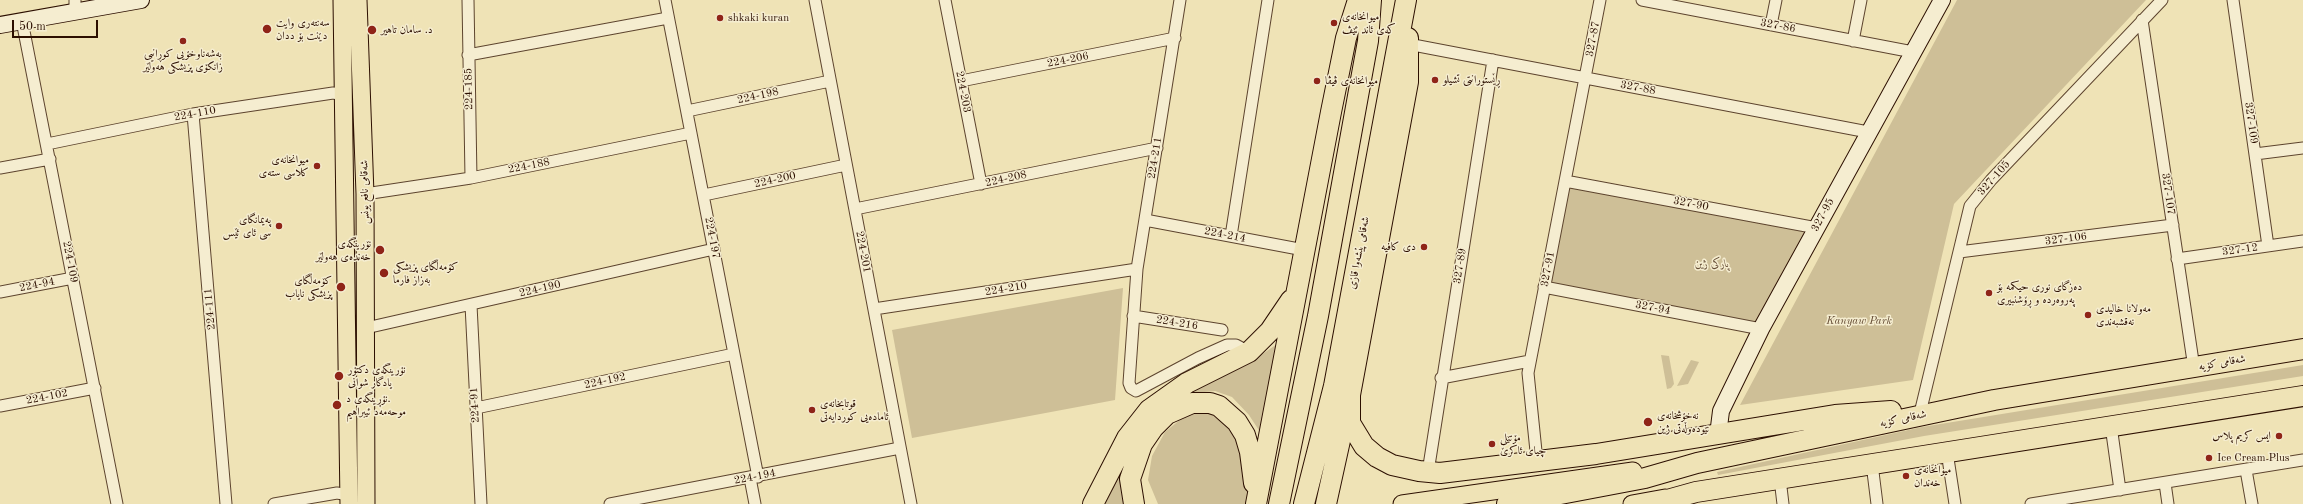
<!DOCTYPE html>
<html>
<head>
<meta charset="utf-8">
<style>
  body { margin:0 }
  #map { position:relative; width:2303px; height:504px; overflow:hidden; background:#efe3b6; font-family:"Old Standard TT",serif }
  canvas { display:block }
  .scale { position:absolute; left:12px; top:20px; width:86px; height:18px; box-sizing:border-box; border:2px solid #2c0f00; border-top:0; padding-left:5px; font-size:12px; line-height:14px; white-space:nowrap; color:#2c0f00; -webkit-text-stroke:3px #f5edd0; paint-order:stroke }
</style>
</head>
<body>
<div id="map">
<canvas width="2303" height="504"></canvas>
<div class="scale">50 m</div>
</div>
<script>
const context = document.querySelector('canvas').getContext('2d');
context.lineJoin = 'round';
function fillPath(path, color) {
  context.fillStyle = color;
  context.fill(path, 'evenodd');
}
function poly(rows) {
  const path = new Path2D();
  for (const r of rows) {
    path.moveTo(r[0], r[1]);
    for (let i = 2; i < r.length; i += 2) path.lineTo(r[i], r[i + 1]);
  }
  return path;
}
function trace(path, color, width, dash) {
  context.strokeStyle = color;
  context.lineWidth = width;
  context.lineCap = dash ? 'butt' : 'round';
  context.setLineDash(dash || []);
  context.stroke(path);
}
function label(font, color, halo, rows, align = 'center') {
  context.font = font + ' "Old Standard TT",Amiri,serif';
  context.lineWidth = 3;
  context.setLineDash([]);
  context.textBaseline = 'middle';
  context.strokeStyle = halo;
  context.fillStyle = color;
  for (const [text, x, y, turn = 0] of rows) {
    context.save();
    context.translate(x, y);
    context.rotate((+turn || 0) * Math.PI / 180);
    context.textAlign = isNaN(turn) ? turn : align;
    if (halo) context.strokeText(text, 0, 0);
    context.fillText(text, 0, 0);
    context.restore();
  }
}
fillPath(poly([
  [1957,0,2146,0,1954,204,1913,380,1740,405],
  [1568,185,1809,230,1757,324,1548,284],
  [1123,288,1115,400,912,438,892,330],
  [1280,342,1260,432,1249,415,1232,397,1215,391,1194,393,1191,389,1245,366],
  [1661,355,1669,356,1674,384,1671,388,1667,389],
  [1691,360,1699,362,1688,384,1677,386],
  [2303,365,2303,376,1924,436,1718,475,1717,472,1922,427],
  [1207,411,1232,430,1241,448,1249,483,1246,504,1158,504,1148,480,1152,456,1165,432,1187,414],
  [1116,475,1121,475,1125,504,1101,504]
]), '#cebf97');
const street = poly([
  [468,0,471,178],
  [665,0,758,477],
  [815,0,911,504],
  [945,0,981,184],
  [1180,0,1137,269,1129,383,1131,388,1136,391,1198,358,1227,345,1236,345,1249,352],
  [1642,0,1913,52],
  [2233,0,2268,246],
  [75,11,75,0],
  [2142,20,2194,368],
  [22,21,117,504],
  [1771,25,1776,0],
  [1853,41,1861,0],
  [1408,44,1868,132],
  [468,55,668,18],
  [961,81,1175,38],
  [687,111,830,81],
  [193,114,226,504],
  [47,144,193,114,333,93,345,95],
  [2255,154,2303,148],
  [0,168,50,159],
  [1565,181,1817,228],
  [365,194,471,178,691,133],
  [704,195,846,165],
  [855,209,1157,148],
  [1145,220,1304,250],
  [1231,236,1268,0],
  [1959,252,2173,225],
  [2177,259,2303,241],
  [1544,287,1761,329],
  [0,292,73,278],
  [471,305,481,504],
  [874,309,1137,269],
  [1133,316,1222,330],
  [366,328,714,249],
  [1441,378,1530,361],
  [0,406,95,388],
  [476,408,734,354],
  [1921,409,1970,206,1991,180,2162,0],
  [2111,426,2120,490],
  [1947,452,1955,504],
  [1537,461,1528,373,1600,0],
  [1872,464,1877,504],
  [2246,470,2252,504],
  [1428,472,1493,60],
  [750,478,755,504],
  [1780,479,1783,504],
  [2165,483,2168,504],
  [274,504,337,493,349,495],
  [610,504,900,448],
  [2031,504,2303,460]
]);
const secondary = poly([
  [0,25,141,0],
  [1718,435,1721,411,1761,329,1942,0]
]);
const primary = poly([
  [342,0,349,504],
  [358,0,365,194,366,504],
  [1402,504,1633,471],
  [1632,504,1665,498]
]);
const highway = poly([
  [1350,395,1350,423,1364,446,1377,457,1392,465,1419,471,1440,473,1596,454,1835,415,1891,411],
  [1093,504,1127,438,1149,410,1187,383,1249,352,1270,331,1291,300],
  [1134,504,1130,479,1142,444,1153,428,1167,414,1192,403,1210,403,1219,406,1237,422,1245,435,1250,452,1254,483],
  [1256,504,1331,112,1346,38,1358,0],
  [1279,504,1318,316,1368,41,1371,0],
  [1304,504,1334,386,1406,0],
  [1326,504,1350,395,1408,82,1408,38],
  [1507,504,1645,478,1697,463,1994,400,2303,349],
  [1653,504,1696,492,2303,396]
]);
trace(street, '#5d442e', 13);
trace(secondary, '#2c0f00', 18);
trace(primary, '#2c0f00', 19);
trace(highway, '#2c0f00', 22);
trace(street, '#f5edd0', 11);
trace(secondary, '#f5edd0', 16);
trace(primary, '#efe3b6', 17);
trace(highway, '#efe3b6', 20);
for (const [x, y, r, color] of [
  [720,18,4,"#8f2418"],
  [1334,23,4,"#8f2418"],
  [267,29,5,"#8f2418"],
  [372,30,5,"#8f2418"],
  [183,41,4,"#8f2418"],
  [1435,80,4,"#8f2418"],
  [1317,81,4,"#8f2418"],
  [317,166,4,"#8f2418"],
  [279,226,4,"#8f2418"],
  [1424,247,4,"#8f2418"],
  [380,250,5,"#8f2418"],
  [384,273,5,"#8f2418"],
  [341,287,5,"#8f2418"],
  [1989,293,4,"#8f2418"],
  [2088,315,4,"#8f2418"],
  [339,376,5,"#8f2418"],
  [337,405,5,"#8f2418"],
  [812,410,4,"#8f2418"],
  [1648,422,5,"#8f2418"],
  [2279,436,4,"#8f2418"],
  [1492,444,4,"#8f2418"],
  [2209,458,4,"#8f2418"],
  [1906,476,4,"#8f2418"]
]) {
  const dot = new Path2D();
  dot.arc(x, y, r, 0, 2 * Math.PI);
  context.fillStyle = color;
  context.fill(dot);
  trace(dot, '#f5edd0', 1.5);
}
label('11px', '#2c0f00', '#f5edd0', [
  ["میوانخانەی",1342,17],
  ["کەی ئاند ئێڤ",1342,30],
  ["shkaki kuran",728,18],
  ["سەنتەری وایت",276,23],
  ["دێنت بۆ ددان",276,36],
  ["د. سامان تاهیر",381,30],
  ["بەشەناوخۆیی کوڕانیی",183,54,"center"],
  ["زانکۆی پزیشکی هەولێر",183,67,"center"],
  ["ڕێستورانتی تشیلو",1443,80],
  ["میوانخانەی ڤیڤا",1325,81],
  ["میوانخانەی",309,160,"right"],
  ["کلاسی ستەی",309,173,"right"],
  ["پەیمانگای",271,220,"right"],
  ["سی ئای ئێس",271,233,"right"],
  ["نۆرینگەی",371,244,"right"],
  ["خەندەی هەولێر",371,257,"right"],
  ["دى كافيه",1416,247,"right"],
  ["کۆمەڵگای پزیشکی",393,267],
  ["بەزاز فارما",393,280],
  ["کۆمەڵگای",332,281,"right"],
  ["پزیشکی نایاب",332,294,"right"],
  ["دەزگای نوری حیکمە بۆ",1997,287],
  ["پەروەردە و ڕۆشنبیری",1997,300],
  ["مەولانا خالیدی",2096,309],
  ["نەقشبەندی",2096,322],
  ["نۆرینگەی دکتۆر",348,370],
  ["یادگار شوانی",348,383],
  ["نۆڕینگەی د.",346,399],
  ["موحەمەد ئیبراهیم",346,412],
  ["قوتابخانەی",820,404],
  ["ئامادەیی کوردایەتی",820,417],
  ["نەخۆشخانەی",1657,416],
  ["نێودەوڵەتی ژین",1657,429],
  ["ايس كريم پلاس",2271,436,"right"],
  ["مۆتێلی",1500,438],
  ["چیای ئاکرێ",1500,451],
  ["Ice Cream Plus",2217,458],
  ["میوانخانەی",1914,470],
  ["خەندان",1914,483]
], 'left');
label('11px', '#2c0f00', '#f5edd0', [
  ["327-86",1778,26,11],
  ["327-87",1593,39,-79],
  ["224-206",1068,60,-11],
  ["327-88",1638,88,11],
  ["224-185",469,89,-91],
  ["224-203",963,92,79],
  ["224-198",758,96,-12],
  ["224-110",195,114,-10],
  ["327-109",2251,123,82],
  ["224-211",1155,158,-81],
  ["224-188",529,166,-11],
  ["327-105",1994,178,-48],
  ["224-208",1006,179,-12],
  ["224-200",775,180,-12],
  ["شەقامی نافع یونس",365,192,-91],
  ["327-107",2168,194,82],
  ["327-90",1691,204,11],
  ["327-95",1823,215,-62],
  ["224-214",1225,235,11],
  ["224-197",712,238,79],
  ["327-106",2066,239,-7],
  ["327-12",2240,250,-8],
  ["224-201",863,252,79],
  ["شەقامی پێشەوا قازی",1359,253,-79],
  ["224-109",70,262,79],
  ["327-89",1460,266,-81],
  ["327-91",1548,269,-79],
  ["224-94",37,285,-11],
  ["224-190",540,289,-13],
  ["224-210",1006,289,-9],
  ["327-94",1653,308,11],
  ["224-111",210,309,-95],
  ["224-216",1177,323,9],
  ["شەقامی کۆیە",2222,363,-10],
  ["224-192",605,381,-12],
  ["224-102",47,397,-11],
  ["224-91",475,405,-93],
  ["شەقامی کۆیە",1903,419,-12],
  ["224-194",755,477,-11]
]);
label('italic 11px', '#654d35', '#f5edd0', [
  ["پارکی ژین",1712,264],
  ["Kanyaw Park",1859,321]
]);
</script>
</body>
</html>
